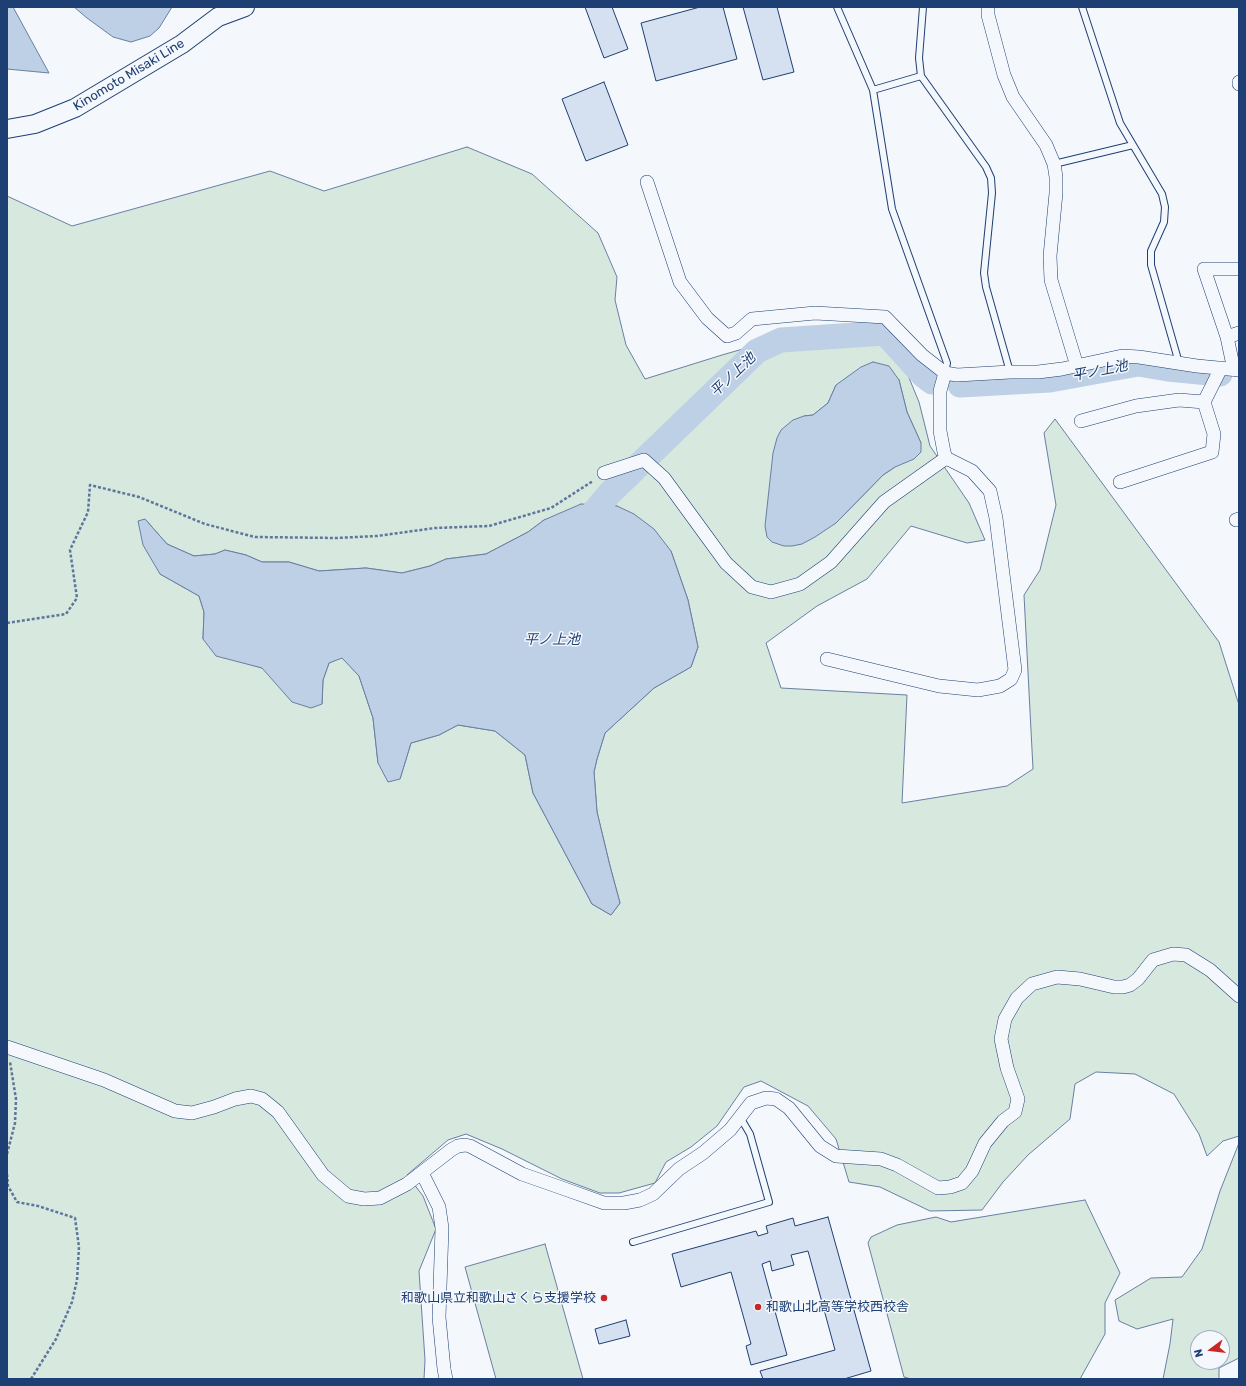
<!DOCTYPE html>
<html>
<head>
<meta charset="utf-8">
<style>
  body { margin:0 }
  #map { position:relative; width:1246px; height:1386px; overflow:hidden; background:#f4f7fb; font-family:Rubik,sans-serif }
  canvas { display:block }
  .frame { position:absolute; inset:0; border:8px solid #1d3f73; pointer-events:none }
  .north { position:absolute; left:1190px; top:1330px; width:40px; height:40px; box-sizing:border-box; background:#f4f7fb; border:1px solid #9eadc5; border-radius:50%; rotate:255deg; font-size:11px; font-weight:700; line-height:16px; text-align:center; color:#1d3f73 }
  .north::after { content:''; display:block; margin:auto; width:14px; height:18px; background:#c62828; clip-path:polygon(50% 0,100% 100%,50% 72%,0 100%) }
</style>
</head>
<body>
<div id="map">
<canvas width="1246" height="1386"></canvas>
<div class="frame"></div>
<div class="north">N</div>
</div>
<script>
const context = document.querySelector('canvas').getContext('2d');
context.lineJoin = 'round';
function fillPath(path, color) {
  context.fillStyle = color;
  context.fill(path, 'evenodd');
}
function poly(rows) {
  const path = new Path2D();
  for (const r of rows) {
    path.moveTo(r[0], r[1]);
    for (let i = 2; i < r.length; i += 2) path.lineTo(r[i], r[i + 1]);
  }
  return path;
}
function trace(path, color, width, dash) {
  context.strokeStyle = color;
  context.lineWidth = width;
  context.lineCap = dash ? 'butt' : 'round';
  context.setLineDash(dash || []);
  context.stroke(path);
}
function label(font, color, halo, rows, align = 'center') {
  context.font = font + ' Rubik,"Noto Sans JP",sans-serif';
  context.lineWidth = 3;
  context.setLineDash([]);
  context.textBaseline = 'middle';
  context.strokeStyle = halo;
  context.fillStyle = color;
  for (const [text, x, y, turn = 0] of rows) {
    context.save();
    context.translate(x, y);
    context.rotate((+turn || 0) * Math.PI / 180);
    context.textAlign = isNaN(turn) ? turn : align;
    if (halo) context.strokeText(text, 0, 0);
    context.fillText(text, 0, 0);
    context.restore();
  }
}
const green = poly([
  [467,147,532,174,598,233,617,277,615,300,626,345,645,379,722,355,819,327,893,339,919,402,930,446,969,503,985,540,967,543,911,526,867,579,817,606,766,643,781,688,907,695,902,803,1007,786,1033,769,1024,595,1040,570,1056,505,1044,433,1055,419,1219,642,1239,705,1239,1136,1223,1141,1207,1156,1199,1134,1174,1094,1135,1074,1096,1072,1075,1084,1070,1119,1028,1155,1003,1182,982,1210,930,1211,880,1187,849,1182,836,1139,808,1106,761,1081,744,1087,717,1126,691,1147,666,1162,655,1183,619,1193,600,1193,562,1179,502,1149,466,1134,448,1140,407,1175,423,1196,436,1229,419,1271,425,1360,424,1379,7,1379,7,196,72,226,270,171,324,191,467,147],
  [899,380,907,412,921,443,895,467,883,475,836,523,804,416,813,415,828,403,836,385,899,380],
  [600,506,617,506,671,551,688,600,698,647,691,667,654,688,605,733,597,759,594,772,597,812,610,866,620,903,611,915,592,904,533,793,525,755,495,731,458,725,439,735,411,743,400,779,378,763,373,718,359,676,342,657,329,663,323,680,322,704,262,668,243,662,203,639,204,612,199,596,160,574,145,519,167,544,194,556,215,554,225,550,246,555,262,562,289,562,319,571,366,568,402,573,430,566,446,559,486,554,528,532,544,520,600,506],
  [1239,1143,1239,1358,1219,1368,1219,1379,1163,1379,1170,1344,1173,1319,1137,1329,1119,1321,1115,1300,1151,1278,1182,1277,1202,1249,1220,1191,1239,1143],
  [1198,1338,1222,1338,1222,1362,1198,1362,1198,1338],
  [1085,1200,1120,1273,1105,1303,1105,1334,1080,1379,911,1379,904,1377,868,1243,871,1237,897,1225,936,1217,951,1222,1085,1200],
  [545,1244,583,1379,496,1379,465,1267,545,1244]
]);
fillPath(green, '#d7e8df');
trace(green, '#687fa3', 1);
const water = poly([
  [7,7,13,7,49,73,7,69,7,7],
  [74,7,172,7,159,28,150,36,131,42,113,37,87,18,74,7],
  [873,362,889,366,899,380,907,412,921,443,921,452,914,459,895,467,883,475,836,523,815,537,802,544,792,546,784,546,772,542,767,537,765,526,773,453,777,438,781,430,793,420,804,416,813,415,828,403,836,385,861,367,873,362],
  [581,504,617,506,634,514,654,529,671,551,688,600,698,647,691,667,654,688,605,733,597,759,594,772,597,812,610,866,620,903,611,915,592,904,533,793,525,755,495,731,458,725,439,735,411,743,400,779,388,782,378,763,373,718,359,676,342,658,329,663,323,680,322,704,311,708,292,702,262,668,216,656,203,639,204,612,199,596,160,574,143,545,138,521,145,519,167,544,194,556,215,554,225,550,246,555,262,562,289,562,319,571,366,568,402,573,430,566,446,559,486,554,528,532,544,520,581,504]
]);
fillPath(water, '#bed0e5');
trace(water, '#687fa3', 1);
trace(poly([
  [960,385,1050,380,1138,364,1168,369,1220,374],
  [577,532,610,493,757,351,781,340,885,333,924,376,932,382]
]), '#bed0e5', 25);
const building = poly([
  [585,7,612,7,628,49,604,58,585,7],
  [700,7,723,7,737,59,656,81,641,23,700,7],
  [743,7,777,7,794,72,763,80,743,7],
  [604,82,628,145,586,161,562,99,604,82],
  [828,1217,871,1371,844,1379,763,1379,760,1371,835,1350,808,1251,791,1255,794,1265,772,1271,770,1261,762,1264,787,1355,751,1365,746,1346,751,1344,731,1272,681,1287,672,1254,756,1231,758,1236,768,1233,766,1226,793,1218,795,1226,828,1217],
  [626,1320,630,1336,599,1344,595,1329,626,1320]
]);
fillPath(building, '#d5e0f0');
trace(building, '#1d3f73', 1);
const lane = poly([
  [837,7,873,90,892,209,947,363,945,373],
  [1082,7,1120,123,1162,194,1165,207,1164,222,1151,251,1151,265,1179,363],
  [921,76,986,167,991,178,992,193,984,273,986,287,1010,372],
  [873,90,921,76,919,58,923,7],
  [1054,164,1133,145],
  [633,1242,769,1202,750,1134,740,1117]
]);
const street = poly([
  [988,7,988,15,1004,75,1013,97,1046,145,1054,164,1056,177,1056,193,1050,256,1051,280,1077,366],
  [1239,82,1239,84],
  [647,182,680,282,707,318,727,336,736,333,752,319,815,313,885,317,922,355,945,373,957,375,1010,372,1038,372,1062,369,1122,356,1139,357,1197,366,1239,370],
  [1227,337,1204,269,1239,269],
  [1234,370,1227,337,1239,333],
  [1081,421,1136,406,1179,400,1204,402,1221,368],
  [604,473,644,460,664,478,726,563,752,587,771,592,800,584,831,562,884,502,946,458],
  [1120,482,1212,452,1214,434,1204,402],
  [1236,520,1239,519],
  [827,659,939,686,978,690,1000,686,1011,679,1015,670,996,518,990,491,972,471,946,458,944,452,940,431,940,391,945,373],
  [7,1047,104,1080,175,1111,192,1113,214,1107,235,1099,251,1096,262,1099,278,1112,323,1175,348,1196,364,1199,380,1198,407,1184,451,1150,458,1146,465,1145,470,1146,522,1174,562,1188,604,1203,624,1203,640,1200,653,1194,679,1169,703,1153,730,1130,751,1103,766,1098,776,1099,789,1108,820,1146,836,1156,881,1159,897,1165,938,1188,950,1187,962,1183,972,1171,985,1143,1003,1121,1015,1112,1018,1099,1007,1068,1001,1039,1005,1019,1017,998,1032,984,1057,977,1080,979,1114,987,1123,987,1130,985,1138,979,1153,960,1173,954,1186,955,1210,970,1239,996],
  [422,1173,439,1207,442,1228,439,1317,444,1369,446,1379]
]);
const secondary = poly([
  [7,129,35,124,75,108,182,44,218,17,245,7]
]);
trace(lane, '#1d3f73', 8);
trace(street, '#1d3f73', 14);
trace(secondary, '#1d3f73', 20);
trace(poly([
  [7,623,66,614,77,598,70,550,88,512,90,485,139,497,205,524,255,537,336,538,377,536,435,528,489,526,551,508,593,481],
  [7,1154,15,1123,16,1099,10,1062],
  [7,1174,8,1186,17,1202,38,1206,75,1218,79,1247,77,1280,72,1302,56,1339,31,1379]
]), '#5e769c', 2.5, [3, 2]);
trace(lane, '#f4f7fb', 6);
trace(street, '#f4f7fb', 13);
trace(secondary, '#f4f7fb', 18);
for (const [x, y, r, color] of [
  [604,1298,4,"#c62828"],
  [758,1307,4,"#c62828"]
]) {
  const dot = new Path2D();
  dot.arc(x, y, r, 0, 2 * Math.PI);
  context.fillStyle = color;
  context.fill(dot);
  trace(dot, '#f4f7fb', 1.5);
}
label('13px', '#1d3f73', '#f4f7fb', [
  ["Kinomoto Misaki Line",129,75,-31]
]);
label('13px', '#1d3f73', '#f4f7fb', [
  ["和歌山県立和歌山さくら支援学校",596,1298],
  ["和歌山北高等学校西校舎",766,1307,"left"]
], 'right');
label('italic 14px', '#1d3f73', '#f4f7fb', [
  ["平ノ上池",1100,371,-11],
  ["平ノ上池",733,375,-44],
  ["平ノ上池",552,640]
]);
</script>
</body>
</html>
